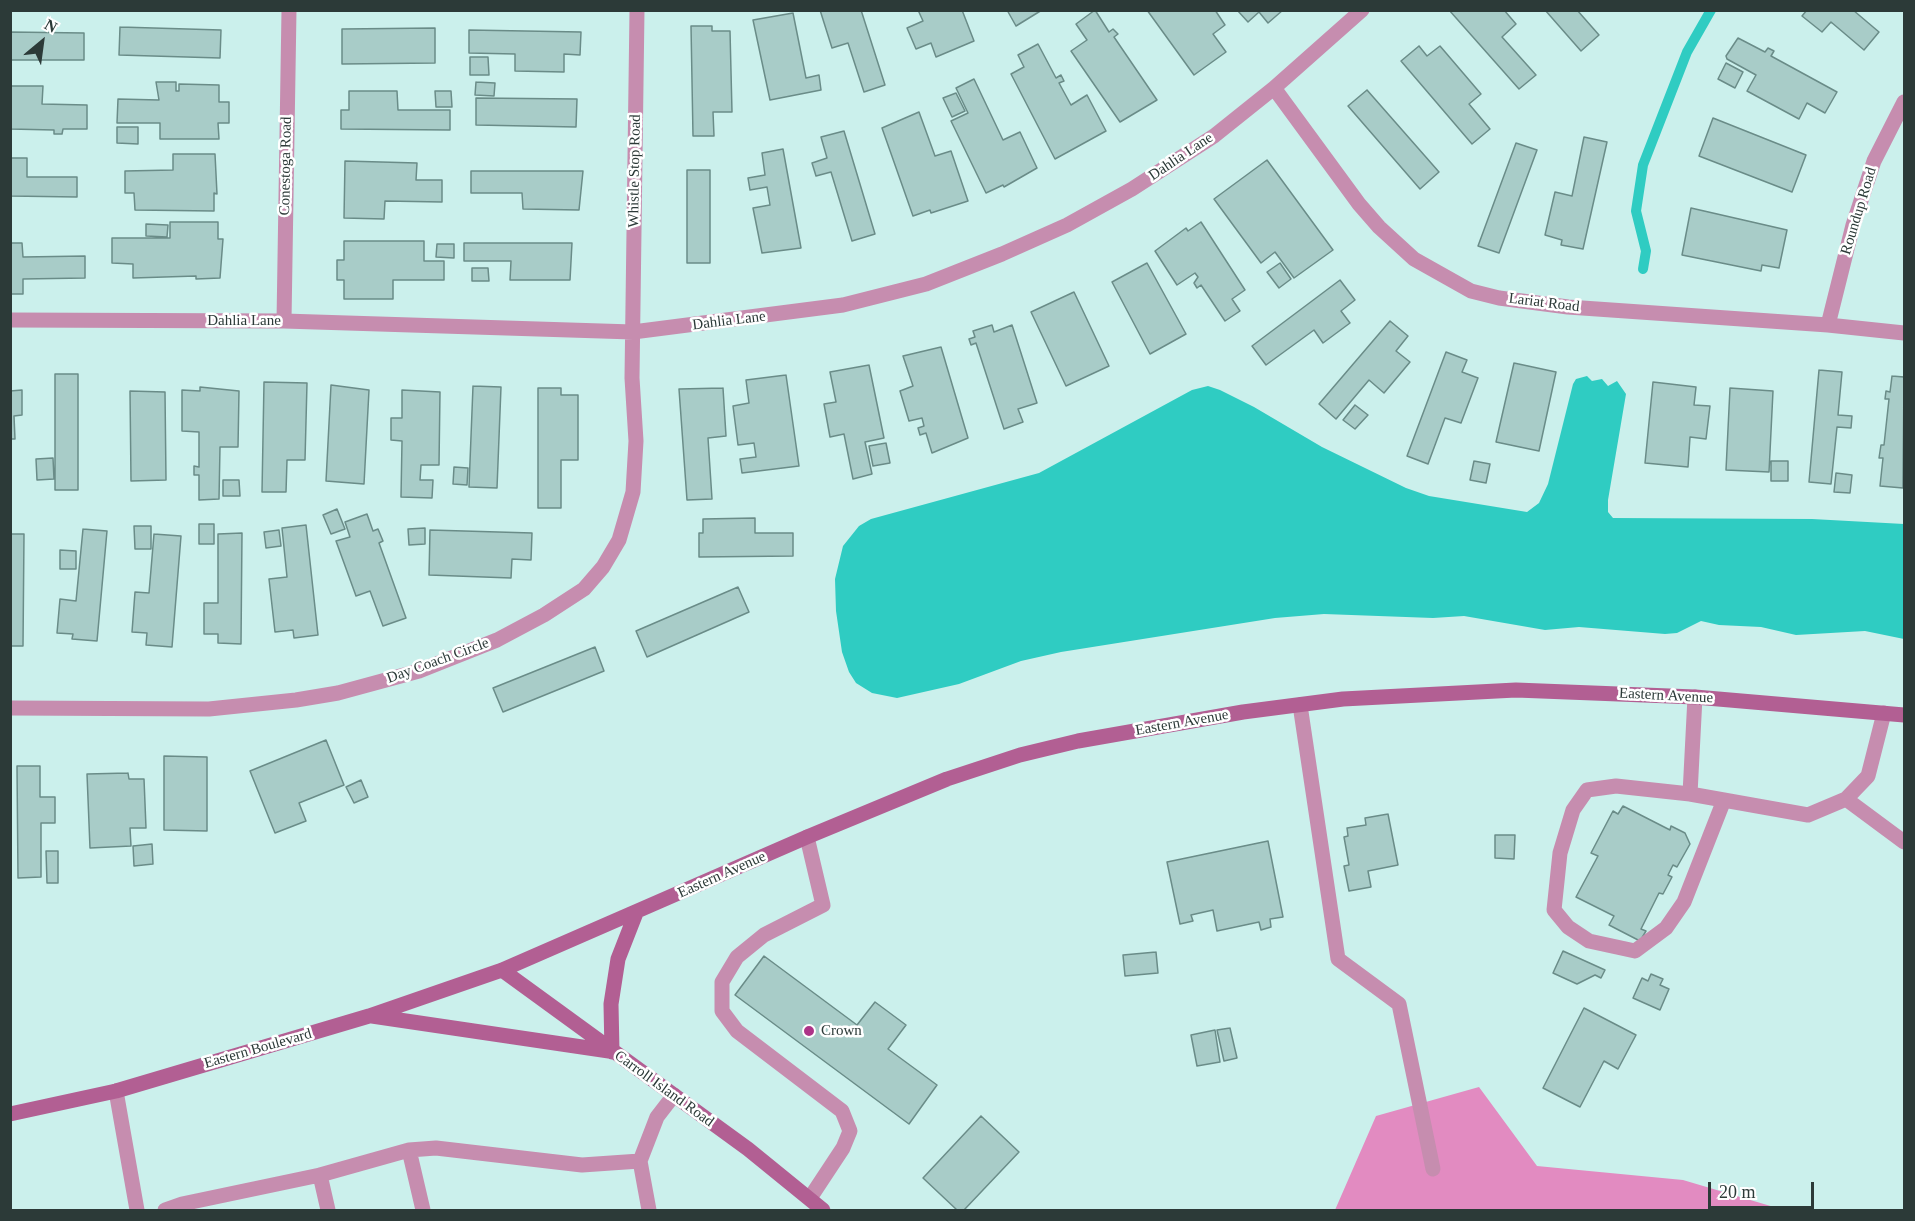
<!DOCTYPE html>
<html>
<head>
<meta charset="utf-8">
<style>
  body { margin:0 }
  #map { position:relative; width:1915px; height:1221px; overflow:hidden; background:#cbf0ec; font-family:Georgia,serif }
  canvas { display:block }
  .frame { position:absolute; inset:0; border:12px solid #2c3a38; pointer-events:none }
  .north { position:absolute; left:12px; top:12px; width:60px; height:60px; -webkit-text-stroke:4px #fff; paint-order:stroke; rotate:29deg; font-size:16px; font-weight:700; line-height:24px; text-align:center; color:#2c3a38 }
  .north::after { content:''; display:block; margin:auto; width:21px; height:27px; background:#2c3a38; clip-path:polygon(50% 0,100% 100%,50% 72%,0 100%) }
  .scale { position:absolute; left:1708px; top:1182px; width:106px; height:27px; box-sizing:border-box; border:3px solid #2c3a38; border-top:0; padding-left:8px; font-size:18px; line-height:21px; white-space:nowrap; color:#2c3a38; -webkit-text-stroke:4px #fff; paint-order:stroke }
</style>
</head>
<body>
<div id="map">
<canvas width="1915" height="1221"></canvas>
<div class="frame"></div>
<div class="north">N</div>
<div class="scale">20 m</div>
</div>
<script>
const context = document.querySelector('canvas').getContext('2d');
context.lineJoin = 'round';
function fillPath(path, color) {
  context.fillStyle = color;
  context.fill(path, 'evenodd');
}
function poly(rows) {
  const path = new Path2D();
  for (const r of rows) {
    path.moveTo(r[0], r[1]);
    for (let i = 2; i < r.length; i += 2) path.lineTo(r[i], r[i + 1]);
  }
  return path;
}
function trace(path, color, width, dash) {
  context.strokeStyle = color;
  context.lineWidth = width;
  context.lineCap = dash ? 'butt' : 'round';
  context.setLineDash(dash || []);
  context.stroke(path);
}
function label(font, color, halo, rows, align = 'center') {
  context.font = font + ' Georgia,serif';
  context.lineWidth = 5;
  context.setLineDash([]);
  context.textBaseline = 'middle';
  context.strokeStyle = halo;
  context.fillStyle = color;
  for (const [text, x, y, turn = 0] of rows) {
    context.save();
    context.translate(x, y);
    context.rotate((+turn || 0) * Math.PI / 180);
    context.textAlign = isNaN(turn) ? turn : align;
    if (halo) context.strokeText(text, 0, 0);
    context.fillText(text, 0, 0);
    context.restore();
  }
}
fillPath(poly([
  [1479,1087,1537,1166,1683,1180,1784,1210,1335,1210,1376,1116]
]), '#e28bc1');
fillPath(poly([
  [1587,376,1592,381,1602,379,1608,386,1617,381,1626,394,1608,500,1608,512,1613,518,1812,519,1904,524,1904,639,1865,631,1796,635,1761,627,1719,625,1701,621,1677,633,1665,634,1579,627,1545,630,1464,616,1433,618,1324,614,1275,618,1061,652,1021,661,959,684,897,698,872,693,856,683,849,672,842,652,836,611,835,579,843,546,859,526,871,519,1039,473,1192,390,1208,386,1220,390,1254,407,1322,447,1406,488,1429,496,1527,512,1539,503,1548,484,1573,384,1576,379]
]), '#2fccc2');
trace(poly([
  [1643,269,1646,251,1636,211,1643,165,1687,52,1711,10]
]), '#2fccc2', 10);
const building = poly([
  [820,10,861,10,885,85,864,92,848,43,832,48,820,10],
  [918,10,962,10,974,41,936,57,931,43,916,49,907,28,923,21,918,10],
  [1007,10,1042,10,1016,26,1007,10],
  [1095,10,1109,32,1113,29,1118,34,1114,37,1157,100,1120,122,1071,51,1087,40,1076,24,1095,10],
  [1147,10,1215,10,1225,25,1213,34,1226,52,1194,75,1147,10],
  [1237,10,1283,10,1268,23,1259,12,1248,22,1237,10],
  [1449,10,1504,10,1516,24,1502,37,1536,75,1519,89,1449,10],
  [1545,10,1577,10,1599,35,1581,51,1545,10],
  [1807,10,1853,10,1879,32,1864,50,1831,22,1822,32,1802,16,1807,10],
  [793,13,806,78,819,75,821,90,770,100,753,20,793,13],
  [691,26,712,26,712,31,730,31,732,112,713,112,714,136,693,136,691,26],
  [120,27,221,30,220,58,119,55,120,27],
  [435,28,435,63,342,64,342,29,435,28],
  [469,30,581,32,580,55,564,54,564,72,515,71,515,54,469,53,469,30],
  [10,32,84,33,84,60,10,60,10,32],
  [1738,38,1765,52,1768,48,1774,51,1771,56,1837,92,1825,113,1807,103,1799,119,1747,91,1756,75,1727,59,1726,56,1738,38],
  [1038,44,1056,78,1061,75,1064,81,1059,83,1071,105,1087,95,1106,131,1055,159,1011,74,1024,67,1018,55,1038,44],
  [1419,46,1427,56,1440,46,1481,94,1469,104,1490,129,1472,144,1401,61,1419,46],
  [470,57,488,57,489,75,470,75,470,57],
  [1726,63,1743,72,1735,88,1718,79,1726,63],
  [974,79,1003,140,1020,132,1037,168,1004,187,1003,185,986,193,951,121,968,113,956,88,974,79],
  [156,82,176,82,176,91,179,91,179,84,219,85,219,102,229,102,229,123,218,123,219,139,160,139,160,123,117,123,118,99,159,100,156,82],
  [476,82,495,83,494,96,475,95,476,82],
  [10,86,43,86,42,104,87,105,87,129,63,129,62,134,54,134,54,130,10,129,10,86],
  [1367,90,1439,172,1420,189,1348,106,1367,90],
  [349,91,397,91,398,110,450,110,450,130,341,129,341,110,349,110,349,91],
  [435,91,451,91,452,107,436,107,435,91],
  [956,93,965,111,952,117,943,98,956,93],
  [476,98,577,99,576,127,476,125,476,98],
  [919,112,935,156,951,151,968,201,931,213,930,210,913,216,882,128,919,112],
  [1713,118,1806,155,1792,192,1699,156,1713,118],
  [117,127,138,127,138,144,117,143,117,127],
  [844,131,875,234,852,241,831,172,816,176,812,163,827,158,821,137,844,131],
  [1584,137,1607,142,1583,249,1561,245,1562,240,1545,235,1555,192,1572,196,1584,137],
  [1516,143,1537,150,1499,253,1478,246,1516,143],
  [783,149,801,248,762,253,753,208,770,205,767,187,750,190,748,178,765,175,762,153,783,149],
  [173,154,215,154,217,194,214,193,214,211,135,210,134,193,125,193,125,171,173,170,173,154],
  [10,158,27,158,27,177,77,177,77,197,10,196,10,158],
  [1267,160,1333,250,1294,278,1275,252,1261,263,1214,199,1267,160],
  [345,161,417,163,416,180,442,180,442,202,385,201,384,219,344,218,345,161],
  [687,170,710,170,710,263,687,263,687,170],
  [471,171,583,171,579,210,523,209,522,193,471,193,471,171],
  [1691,208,1787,230,1779,268,1762,265,1761,271,1682,255,1691,208],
  [170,222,218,222,218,239,223,239,220,278,196,279,196,276,133,278,133,264,112,263,112,238,170,238,170,222],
  [1201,222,1245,290,1232,299,1240,311,1225,321,1201,285,1197,288,1194,283,1198,277,1195,273,1177,285,1155,251,1186,228,1188,231,1201,222],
  [146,224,168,225,167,237,146,236,146,224],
  [344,241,424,241,424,261,444,261,444,280,393,280,393,299,344,299,344,280,337,280,337,260,344,260,344,241],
  [10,243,22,243,23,257,85,256,85,278,23,279,23,294,10,294,10,243],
  [464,243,572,243,570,280,510,280,511,261,464,261,464,243],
  [437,244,454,244,454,258,436,257,437,244],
  [1147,263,1186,334,1150,354,1112,282,1147,263],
  [1280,263,1291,279,1279,288,1267,272,1280,263],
  [472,268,488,268,489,281,472,281,472,268],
  [1340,280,1355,300,1341,311,1350,323,1323,343,1314,330,1266,365,1252,346,1340,280],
  [1074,292,1109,366,1066,386,1031,312,1074,292],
  [1390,321,1408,336,1396,351,1410,362,1384,393,1369,380,1336,419,1319,404,1390,321],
  [992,325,994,332,1012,325,1037,403,1018,409,1023,422,1004,429,976,343,971,345,969,339,975,337,973,331,992,325],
  [941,347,968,438,932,453,926,433,920,435,918,428,924,426,922,418,909,421,900,391,913,386,903,356,941,347],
  [1446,352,1467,360,1462,372,1478,378,1461,423,1445,418,1428,464,1407,456,1446,352],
  [1514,363,1556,372,1539,451,1496,442,1514,363],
  [869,365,884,438,865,442,872,474,853,479,844,434,830,437,824,404,836,402,830,372,869,365],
  [1819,370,1842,372,1838,415,1852,416,1851,428,1837,427,1831,484,1809,482,1819,370],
  [55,374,78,374,78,490,55,490,55,374],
  [786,375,799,466,742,473,740,459,756,457,754,443,738,445,733,406,749,403,746,380,786,375],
  [1892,376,1904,377,1903,488,1880,486,1883,458,1879,458,1881,445,1884,445,1889,399,1885,399,1886,391,1890,392,1892,376],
  [264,382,307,383,305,460,287,460,286,492,262,492,264,382],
  [1653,382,1696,387,1694,405,1710,406,1706,439,1690,437,1688,467,1645,463,1653,382],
  [331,385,369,390,364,484,326,481,331,385],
  [473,386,501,387,497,488,469,487,473,386],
  [200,387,239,391,238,447,220,447,219,499,199,500,199,475,194,475,194,466,199,467,199,432,182,431,182,390,200,391,200,387],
  [538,388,561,388,561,395,578,395,578,460,561,460,561,508,538,508,538,388],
  [723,388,726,436,708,438,712,499,687,500,679,389,723,388],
  [1730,388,1773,391,1769,472,1726,470,1730,388],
  [22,390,22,415,14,416,15,439,10,439,10,391,22,390],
  [402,390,440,392,439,465,421,465,420,480,433,480,432,498,401,497,402,441,391,440,391,418,402,418,402,390],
  [130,391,165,392,166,480,131,481,130,391],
  [1355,405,1368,415,1355,429,1343,420,1355,405],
  [886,443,890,463,873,466,869,446,886,443],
  [53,458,54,479,37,480,36,459,53,458],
  [1474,461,1490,464,1486,483,1470,480,1474,461],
  [1771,461,1788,461,1788,481,1771,481,1771,461],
  [454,467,468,468,467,485,453,484,454,467],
  [1836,473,1852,475,1850,493,1834,492,1836,473],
  [223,480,239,480,240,496,223,496,223,480],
  [337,509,345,529,331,534,323,515,337,509],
  [367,514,373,531,378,529,383,541,379,543,406,618,383,626,370,591,356,596,336,541,350,537,345,522,367,514],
  [755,518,755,533,793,533,793,556,699,557,699,533,703,533,703,519,755,518],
  [199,524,214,524,214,544,199,544,199,524],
  [306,525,318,635,294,638,293,630,275,632,269,579,287,577,282,528,306,525],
  [134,526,151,526,151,549,135,549,134,526],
  [425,528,425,544,409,545,408,529,425,528],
  [83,529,107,531,97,641,72,639,73,634,57,633,60,599,76,601,83,529],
  [279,530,281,546,266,548,264,532,279,530],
  [430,530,532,533,531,560,512,559,511,578,429,575,430,530],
  [242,533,241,644,218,643,218,634,204,634,204,603,218,603,218,534,242,533],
  [10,534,24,534,23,646,10,646,10,534],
  [154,534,181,536,172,647,146,645,147,633,132,632,135,592,149,593,154,534],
  [60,550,76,551,76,569,60,569,60,550],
  [738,587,749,612,647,657,636,631,738,587],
  [595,647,604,671,503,712,493,688,595,647],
  [326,740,344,785,299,803,306,821,275,833,250,771,326,740],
  [164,756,207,757,207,831,164,830,164,756],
  [17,766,40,766,40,797,55,797,55,823,41,823,41,877,18,878,17,766],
  [128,773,129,779,144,779,146,828,130,828,131,846,90,848,87,774,128,773],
  [361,780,368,797,354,803,346,787,361,780],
  [1623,806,1670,830,1671,826,1685,833,1690,844,1677,867,1673,865,1668,875,1672,877,1663,894,1659,893,1641,929,1646,931,1640,941,1609,925,1614,916,1576,897,1598,856,1591,853,1613,811,1618,814,1623,806],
  [1388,814,1398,865,1368,871,1371,887,1349,891,1344,866,1349,865,1344,837,1348,836,1347,828,1366,825,1365,818,1388,814],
  [1495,835,1515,835,1514,859,1495,858,1495,835],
  [1268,841,1283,917,1270,919,1271,927,1261,930,1259,922,1217,931,1213,910,1191,915,1193,921,1180,924,1167,862,1268,841],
  [152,844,153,864,134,866,133,846,152,844],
  [46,851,58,851,58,883,47,883,46,851],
  [1563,951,1605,970,1601,978,1595,975,1577,984,1553,973,1563,951],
  [1156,952,1158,973,1125,976,1123,955,1156,952],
  [764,956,857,1025,875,1002,906,1025,888,1049,937,1085,909,1124,735,995,764,956],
  [1651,974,1663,979,1660,985,1669,989,1660,1010,1633,998,1642,978,1648,981,1651,974],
  [1584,1008,1636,1035,1618,1069,1604,1061,1580,1107,1543,1088,1584,1008],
  [1230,1028,1237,1058,1224,1061,1217,1030,1230,1028],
  [1215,1030,1220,1062,1197,1066,1191,1035,1215,1030],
  [981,1116,1019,1152,964,1210,957,1210,923,1178,981,1116]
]);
fillPath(building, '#a8ccc8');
trace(building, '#6a8c88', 1.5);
trace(poly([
  [1695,697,1690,794,1808,815,1846,799,1868,776,1884,713],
  [1300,705,1338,959,1399,1004,1433,1169],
  [1690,794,1616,786,1587,790,1573,810,1560,853,1554,910,1568,927,1589,941,1635,951,1666,928,1684,902,1724,800],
  [1846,799,1904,842],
  [807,837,823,905,764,935,737,957,722,982,722,1011,737,1031,842,1111,850,1131,843,1148,810,1198],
  [116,1091,137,1210],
  [409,1150,423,1210],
  [320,1175,409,1150,436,1148,582,1165,640,1161],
  [165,1210,182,1204,320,1175,328,1210],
  [649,1210,640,1161,657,1117,674,1095]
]), '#c68daf', 15);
trace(poly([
  [1274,88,1359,204,1379,227,1414,259,1471,291,1499,298,1568,307,1828,325,1904,333],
  [10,320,284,321,633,332,843,305,926,284,1002,254,1067,225,1132,189,1214,136,1274,88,1362,10],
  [284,321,289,10],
  [1828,325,1853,225,1874,161,1904,102],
  [10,708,209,709,296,700,338,693,419,671,497,640,544,615,584,589,603,567,619,540,633,492,636,441,632,378,637,10]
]), '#c68daf', 15);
trace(poly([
  [502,970,748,1149,823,1210],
  [372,1016,609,1051],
  [612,1052,611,1004,618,959,636,913],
  [10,1114,116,1091,251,1051,369,1016,502,970,807,837,947,779,1020,755,1078,741,1243,712,1343,699,1516,690,1695,697,1904,715]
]), '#b25f93', 15);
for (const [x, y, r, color] of [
  [809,1031,6,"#ad3488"]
]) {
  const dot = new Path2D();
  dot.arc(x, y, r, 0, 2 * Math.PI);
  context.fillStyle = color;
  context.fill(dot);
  trace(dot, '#fff', 2);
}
label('15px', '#2c3a38', '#fff', [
  ["Dahlia Lane",1181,157,-34],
  ["Conestoga Road",286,166,-89],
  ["Whistle Stop Road",635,171,-89],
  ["Roundup Road",1859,211,-73],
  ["Lariat Road",1544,303,7],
  ["Dahlia Lane",244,321],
  ["Dahlia Lane",729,321,-7],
  ["Day Coach Circle",438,661,-20],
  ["Eastern Avenue",1666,696,3],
  ["Eastern Avenue",1182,723,-10],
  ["Eastern Avenue",722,875,-24],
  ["Eastern Boulevard",258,1049,-16],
  ["Carroll Island Road",664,1089,36]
]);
label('15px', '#2c3a38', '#fff', [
  ["Crown",821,1031]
], 'left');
</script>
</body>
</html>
